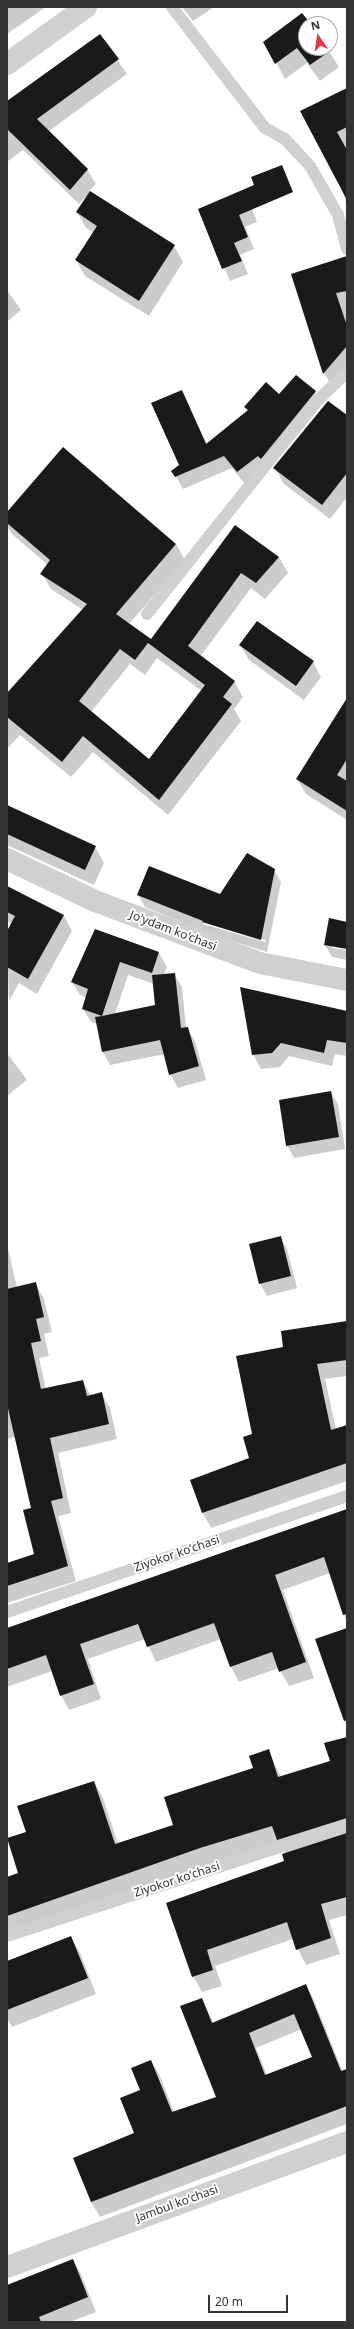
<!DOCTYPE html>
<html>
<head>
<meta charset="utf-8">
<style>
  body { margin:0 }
  #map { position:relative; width:354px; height:2329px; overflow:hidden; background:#fff; font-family:"Noto Sans",sans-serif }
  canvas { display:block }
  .frame { position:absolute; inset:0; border:8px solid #333; pointer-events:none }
  .north { position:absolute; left:298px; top:16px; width:40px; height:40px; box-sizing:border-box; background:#fff; border:1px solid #adadad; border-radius:50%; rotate:347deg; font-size:11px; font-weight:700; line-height:16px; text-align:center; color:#333 }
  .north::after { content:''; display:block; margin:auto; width:14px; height:18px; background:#e63946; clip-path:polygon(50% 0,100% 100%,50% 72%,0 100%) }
  .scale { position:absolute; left:208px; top:2295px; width:80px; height:18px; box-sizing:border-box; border:2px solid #333; border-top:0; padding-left:5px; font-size:12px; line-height:14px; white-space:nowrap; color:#333; -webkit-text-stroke:3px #fff; paint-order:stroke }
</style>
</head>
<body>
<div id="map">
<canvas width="354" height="2329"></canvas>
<div class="frame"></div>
<div class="north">N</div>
<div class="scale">20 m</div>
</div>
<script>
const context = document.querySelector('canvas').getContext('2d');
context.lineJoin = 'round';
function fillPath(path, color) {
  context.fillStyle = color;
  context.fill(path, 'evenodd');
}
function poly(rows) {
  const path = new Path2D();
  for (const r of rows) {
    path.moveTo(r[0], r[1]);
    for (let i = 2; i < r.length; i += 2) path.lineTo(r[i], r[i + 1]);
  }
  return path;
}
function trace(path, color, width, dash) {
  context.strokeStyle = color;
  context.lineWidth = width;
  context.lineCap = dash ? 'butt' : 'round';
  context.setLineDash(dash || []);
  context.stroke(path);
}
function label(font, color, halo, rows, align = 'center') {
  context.font = font + ' "Noto Sans",sans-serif';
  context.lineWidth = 4;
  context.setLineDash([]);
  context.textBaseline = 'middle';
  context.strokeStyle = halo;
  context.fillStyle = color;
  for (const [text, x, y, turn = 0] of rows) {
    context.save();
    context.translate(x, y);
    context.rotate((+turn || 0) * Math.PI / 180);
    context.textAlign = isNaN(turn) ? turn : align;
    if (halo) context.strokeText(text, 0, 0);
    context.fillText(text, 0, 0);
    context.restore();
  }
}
fillPath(poly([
  [7,7,46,7,7,34],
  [182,7,214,7,193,21],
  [302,14,309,24,306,24,306,48,327,48,339,67,320,81,307,63,285,79,265,42],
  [100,35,127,74,49,131,87,169,96,184,89,191,174,246,183,262,149,316,85,276,76,260,94,233,86,228,77,212,88,194,79,204,23,150,7,162,7,103],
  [347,89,347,147,326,157],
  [347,166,347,207,342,188],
  [250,203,257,222,245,227,254,249,240,255,248,274,230,281,199,210],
  [347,257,347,371,333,388,324,373,293,274],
  [7,290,21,310,7,322],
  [296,377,315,392,322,404,269,470,245,484,232,468,183,489,173,471,180,465,182,391,207,444,248,412,246,407,279,396],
  [347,417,347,497,330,519,284,484,275,468],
  [7,513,176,544,185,560,129,624,151,640,235,526,279,557,288,573,265,599,251,588,200,657,234,681,243,697,234,709,241,721,168,815,93,752,71,777,20,735,7,749,7,694,83,610,51,589,42,574,48,565,12,534,7,526],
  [157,658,202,691,149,761,91,712,130,664,145,675],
  [240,645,313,662,321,677,304,700,249,660],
  [347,700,347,820,306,794,297,779],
  [7,806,95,847,104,863,94,885,7,845],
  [274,870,281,882,267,952,210,934,145,907,138,895,221,895],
  [203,921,266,940,265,942,203,924],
  [7,886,64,916,72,931,37,994,19,983,9,1001,7,933,12,924,7,921],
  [347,923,347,948,332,946,332,948,347,950,347,960,332,957,325,945],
  [95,930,159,953,167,967,164,975,174,974,182,987,186,1028,195,1041,206,1080,178,1088,170,1074,165,1054,110,1065,103,1052,97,1024,91,1022,83,1009,87,998,80,995,72,982],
  [128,975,154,984,156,1006,115,1014],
  [347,1012,347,1056,335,1054,332,1066,289,1056,280,1067,261,1069,253,1054],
  [7,1053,27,1080,7,1096],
  [331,1092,338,1104,345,1149,294,1158,287,1145],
  [280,1237,287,1249,297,1288,267,1296,260,1284],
  [7,1244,17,1288,35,1283,44,1299,52,1332,44,1334,49,1356,39,1358,46,1389,83,1381,91,1396,101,1393,110,1408,117,1439,58,1453,71,1513,58,1516,76,1581,7,1603,7,1564,35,1555,32,1509,16,1437,7,1439],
  [347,1322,347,1376,325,1379,336,1429,347,1426,347,1481,211,1528,203,1513,191,1480,250,1459,253,1435,284,1348],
  [347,1511,347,1623,330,1573,283,1590,314,1678,289,1686,279,1668,239,1682,231,1667,221,1639,156,1662,145,1639,88,1659,101,1699,69,1710,61,1695,52,1671,7,1687,7,1629],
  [347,1632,347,1727,317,1640],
  [347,1738,347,1915,329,1920,340,1954,306,1965,293,1939,215,1966,222,1986,202,1992,193,1976,168,1903,286,1862,286,1854,280,1842,209,1864,7,1934,7,1878,19,1874,27,1832,94,1782,103,1798,118,1844,175,1826,254,1768,268,1750,281,1777,331,1761],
  [71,1937,80,1953,96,1994,12,2027,7,2018,7,1962],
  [306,1985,314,2000,343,2072,347,2070,347,2124,100,2217,91,2202,135,2134,141,2091,151,2061,160,2076,174,2112,217,2098,202,1999,214,2024],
  [302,2029,313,2057,267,2075,256,2048],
  [73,2260,81,2274,96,2312,70,2322,7,2322,7,2286]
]), '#0003');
fillPath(poly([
  [302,13,311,24,306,24,306,48,328,48,330,51,310,65,297,48,275,64,263,42],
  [100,34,119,59,37,119,88,169,70,190,7,129,7,101],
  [347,88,347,127,337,132,347,150,347,200,300,111],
  [282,165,293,192,239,215,248,237,234,243,242,261,222,269,198,209,254,185,251,177],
  [90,191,175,245,139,301,75,260,97,226,76,212],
  [347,256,347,291,336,293,347,326,347,346,323,374,291,274],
  [296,375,316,391,261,459,258,456,237,472,224,456,175,477,171,471,179,465,151,403,182,390,206,444,248,410,244,407,266,382,279,394],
  [328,401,347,415,347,473,322,505,273,468],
  [63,447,176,544,116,614,151,639,235,525,279,557,256,583,241,573,188,646,235,681,223,697,232,704,159,800,83,736,62,762,7,717,7,693,87,604,40,574,50,560,7,523,7,512],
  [148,643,205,685,149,759,79,701,120,649,135,660],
  [257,621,314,661,296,686,239,645],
  [347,698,347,759,337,775,347,781,347,811,296,779],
  [7,805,96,846,85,870,7,834],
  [247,853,275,869,261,940,202,922,203,921,137,895,149,866,220,894],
  [7,886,64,915,28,979,7,967,7,931,15,916,7,912],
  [329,918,347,922,347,949,324,945],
  [95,929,159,952,152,973,120,962,102,1016,155,1005,152,975,175,973,181,1028,188,1027,199,1066,169,1075,160,1040,102,1052,95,1017,102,1016,82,1009,88,989,71,982],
  [240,987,347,1011,347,1043,327,1040,324,1053,281,1043,272,1053,252,1055],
  [331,1091,339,1137,286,1146,279,1100],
  [281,1236,291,1276,259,1284,249,1244],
  [36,1282,44,1317,36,1319,41,1341,31,1343,41,1389,83,1380,87,1396,102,1392,109,1424,50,1438,63,1498,51,1501,68,1566,7,1586,7,1563,34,1554,23,1510,31,1508,7,1404,7,1289],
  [347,1321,347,1360,317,1364,331,1430,347,1425,347,1463,202,1513,190,1480,249,1458,243,1437,252,1434,236,1356,283,1347,281,1331],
  [347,1509,347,1614,343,1615,324,1557,275,1575,306,1662,279,1672,272,1652,230,1667,214,1623,147,1647,138,1624,80,1644,94,1684,60,1696,46,1655,7,1669,7,1628],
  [347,1628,347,1720,344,1721,315,1639],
  [347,1737,347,1818,277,1840,272,1826,200,1848,7,1916,7,1877,18,1873,7,1838,26,1832,17,1806,94,1781,115,1844,173,1825,164,1797,253,1768,249,1756,269,1749,278,1777,330,1761,324,1743],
  [347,1833,347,1897,321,1904,331,1938,296,1950,287,1922,207,1950,213,1970,192,1977,166,1903,284,1861,282,1854],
  [71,1936,88,1978,7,2010,7,1961],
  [306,1984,341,2071,347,2069,347,2106,91,2202,73,2158,134,2133,120,2098,140,2090,131,2068,151,2060,172,2112,216,2097,180,2006,202,1998,212,2023],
  [294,2014,312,2057,265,2075,249,2033],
  [73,2259,88,2297,39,2317,41,2322,7,2322,7,2285]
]), '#1a1a1a');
trace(poly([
  [172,7,265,128,285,139,310,166,338,215,347,249],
  [147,614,317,401,347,372],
  [7,1612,347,1496],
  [7,1936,347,1825]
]), '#d0d0d0', 12);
trace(poly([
  [7,64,86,7],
  [7,859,95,901,260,963,347,980]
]), '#d0d0d0', 22);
trace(poly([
  [7,2267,347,2142]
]), '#d0d0d0', 22);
label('12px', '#333', '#fff', [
  ["Jo'ydam ko'chasi",173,931,21],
  ["Ziyokor koʻchasi",177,1554,-19],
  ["Ziyokor koʻchasi",177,1880,-18],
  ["Jambul koʻchasi",177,2204,-20]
]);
</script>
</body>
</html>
